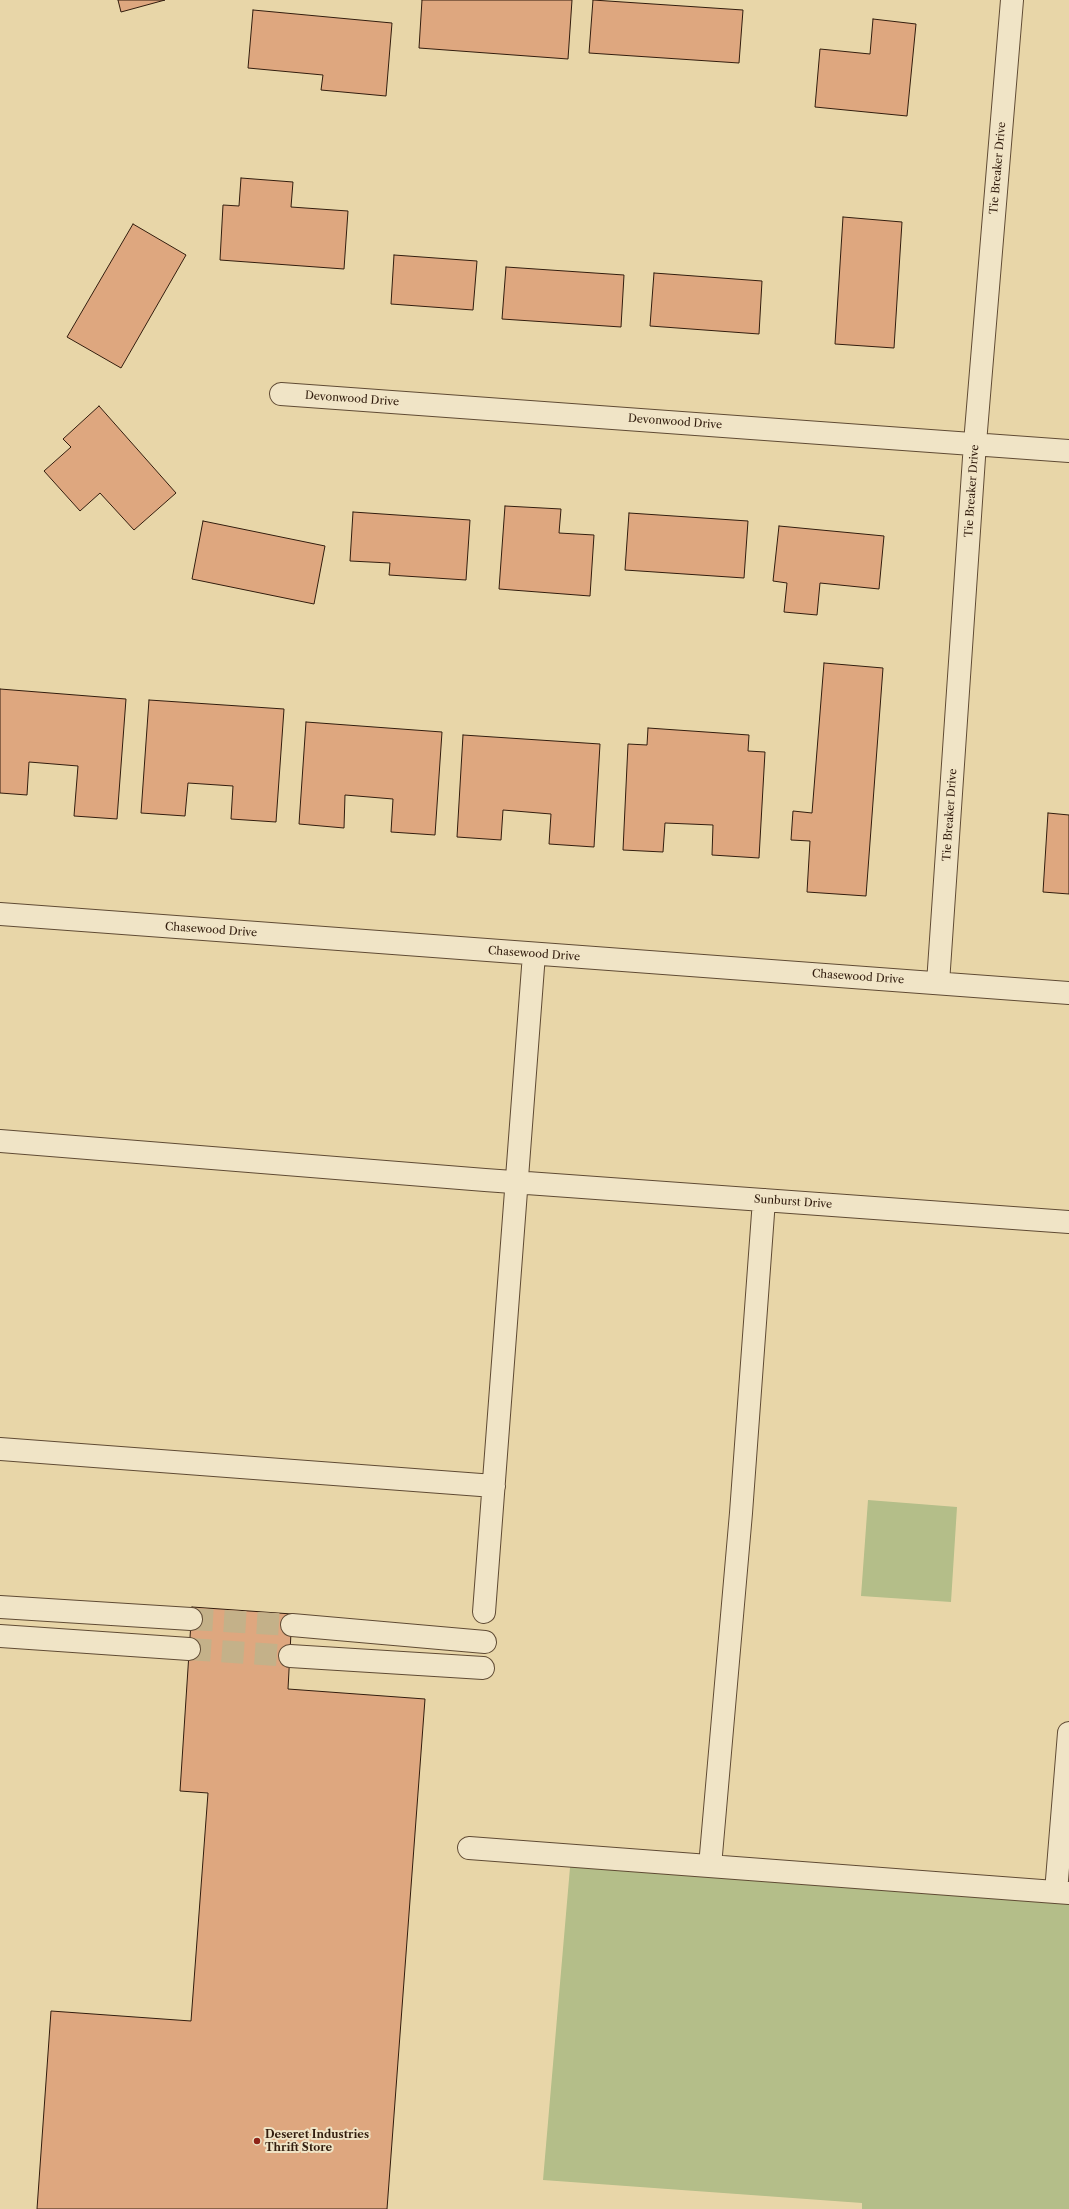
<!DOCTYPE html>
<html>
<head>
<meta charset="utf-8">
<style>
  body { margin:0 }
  canvas { display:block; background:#e8d6a8 }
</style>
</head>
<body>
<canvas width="1069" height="2209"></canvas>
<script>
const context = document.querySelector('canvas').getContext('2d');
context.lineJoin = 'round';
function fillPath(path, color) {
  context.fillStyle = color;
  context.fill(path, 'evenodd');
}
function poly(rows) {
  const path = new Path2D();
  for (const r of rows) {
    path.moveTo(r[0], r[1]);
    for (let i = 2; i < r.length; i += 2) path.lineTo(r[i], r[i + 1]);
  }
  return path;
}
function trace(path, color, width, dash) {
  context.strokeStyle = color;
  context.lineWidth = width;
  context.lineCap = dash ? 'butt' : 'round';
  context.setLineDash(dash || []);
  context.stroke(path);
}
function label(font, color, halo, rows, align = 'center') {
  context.font = font + ' "Libre Caslon Text",serif';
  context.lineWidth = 4;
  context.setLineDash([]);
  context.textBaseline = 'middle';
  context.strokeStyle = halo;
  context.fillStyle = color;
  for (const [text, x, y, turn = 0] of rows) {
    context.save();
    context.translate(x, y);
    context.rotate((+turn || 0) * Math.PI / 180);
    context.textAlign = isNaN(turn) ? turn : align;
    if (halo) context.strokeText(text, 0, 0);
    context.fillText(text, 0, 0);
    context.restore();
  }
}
fillPath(poly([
  [868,1500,957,1507,951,1602,861,1596],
  [571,1856,1069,1893,1069,2209,862,2209,862,2203,543,2180]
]), '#b4be89');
const building = poly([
  [118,0,165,0,121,12,118,0],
  [422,0,572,0,568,59,419,48,422,0],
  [593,0,743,10,739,63,589,53,593,0],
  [253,10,392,23,386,96,321,90,323,75,248,68,253,10],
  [873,19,916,24,907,116,815,107,820,49,870,54,873,19],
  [241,178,293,182,291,207,348,211,344,269,220,260,223,205,239,206,241,178],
  [843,217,902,222,894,348,835,344,843,217],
  [133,224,186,255,121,368,67,337,133,224],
  [394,255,477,261,473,310,391,304,394,255],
  [506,267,624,275,621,327,502,319,506,267],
  [654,273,762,281,759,334,650,326,654,273],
  [99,406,176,493,134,530,100,493,80,511,44,471,71,447,63,439,99,406],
  [505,506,561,509,559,533,594,535,590,596,499,589,505,506],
  [353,512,470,520,466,580,389,575,390,563,350,561,353,512],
  [629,513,748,521,744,578,625,570,629,513],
  [203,521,325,546,314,604,192,579,203,521],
  [779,526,884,536,879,589,820,583,817,615,784,612,787,583,773,581,779,526],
  [824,663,883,668,866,896,807,892,810,841,791,840,793,811,812,813,824,663],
  [0,689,126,699,117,819,74,816,78,766,29,762,27,795,0,793,0,689],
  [149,700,284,709,276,822,231,819,233,786,188,783,185,816,141,813,149,700],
  [306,722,442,732,435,835,391,832,393,799,345,795,344,828,299,824,306,722],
  [648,728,749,735,748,751,765,752,759,858,712,855,713,825,665,823,663,852,623,850,628,744,647,745,648,728],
  [463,735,600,744,594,847,549,844,551,814,503,810,501,840,457,837,463,735],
  [1048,813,1069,815,1069,894,1043,892,1048,813],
  [192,1607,292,1614,288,1689,425,1699,387,2209,37,2209,51,2011,191,2021,208,1793,180,1791,192,1607]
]);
fillPath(building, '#dea77f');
trace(building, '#321d0e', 1);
trace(poly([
  [191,1619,292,1625],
  [189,1649,290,1656]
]), '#c4b189', 22, [22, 11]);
const minor = poly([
  [281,394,1069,451],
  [0,914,1069,993],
  [938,983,975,443,1012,0],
  [0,1141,485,1180,1069,1222],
  [0,1449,494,1486],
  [0,1607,191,1619],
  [484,1612,534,954],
  [292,1625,485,1642],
  [0,1636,189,1649],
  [290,1656,483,1668],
  [469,1848,1069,1893],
  [710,1866,741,1513,764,1200],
  [1056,1892,1069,1733]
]);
trace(minor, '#604b34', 24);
trace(minor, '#f0e4c6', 22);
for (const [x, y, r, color] of [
  [257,2141,4,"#8f2418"]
]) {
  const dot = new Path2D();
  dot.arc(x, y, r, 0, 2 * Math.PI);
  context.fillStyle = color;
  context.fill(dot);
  trace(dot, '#f0e4c6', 1.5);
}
label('11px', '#321d0e', '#f0e4c6', [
  ["Tie Breaker Drive",998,168,-85],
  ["Devonwood Drive",352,399,4],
  ["Devonwood Drive",675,422,4],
  ["Tie Breaker Drive",972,491,-86],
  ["Tie Breaker Drive",950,815,-86],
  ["Chasewood Drive",211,930,4],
  ["Chasewood Drive",534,954,4],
  ["Chasewood Drive",858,977,4],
  ["Sunburst Drive",793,1202,4]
]);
label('bold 11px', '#321d0e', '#f0e4c6', [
  ["Deseret Industries",265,2135],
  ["Thrift Store",265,2148]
], 'left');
</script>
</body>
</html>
